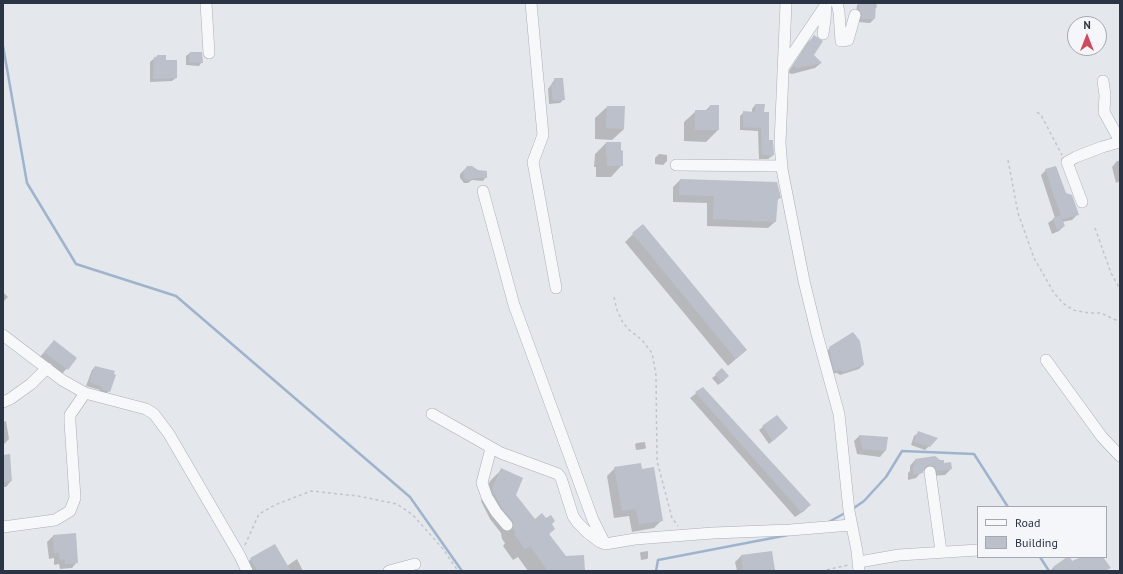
<!DOCTYPE html>
<html>
<head>
<meta charset="utf-8">
<style>
  body { margin:0 }
  #map { position:relative; width:1123px; height:574px; overflow:hidden; background:#e4e7ec; font-family:"PT Sans",sans-serif }
  canvas { display:block }
  .frame { position:absolute; inset:0; border:4px solid #2b3445; pointer-events:none }
  .legend { position:absolute; left:977px; top:506px; width:130px; height:52px; box-sizing:border-box; background:#f4f6f9; border:1px solid #a4a8b1; margin:0; padding:5px 7px; list-style:none; font-size:12px; color:#2b3445 }
  .legend li { display:flex; align-items:center; gap:8px; height:20px }
  .legend b { width:20px; border:1px solid #a4a8b1 }
  .north { position:absolute; left:1067px; top:16px; width:40px; height:40px; box-sizing:border-box; background:#f4f6f9; border:1px solid #a4a8b1; border-radius:50%; rotate:0deg; font-size:11px; font-weight:700; line-height:16px; text-align:center; color:#2b3445 }
  .north::after { content:''; display:block; margin:auto; width:14px; height:18px; background:#d1495b; clip-path:polygon(50% 0,100% 100%,50% 72%,0 100%) }
</style>
</head>
<body>
<div id="map">
<canvas width="1123" height="574"></canvas>
<div class="frame"></div>
<ul class="legend">
<li><b style="height:5px;background:#f7f8fa"></b>Road</li>
<li><b style="height:11px;background:#bbc0ca"></b>Building</li>
</ul>
<div class="north">N</div>
</div>
<script>
const context = document.querySelector('canvas').getContext('2d');
context.lineJoin = 'round';
function fillPath(path, color) {
  context.fillStyle = color;
  context.fill(path, 'evenodd');
}
function poly(rows) {
  const path = new Path2D();
  for (const r of rows) {
    path.moveTo(r[0], r[1]);
    for (let i = 2; i < r.length; i += 2) path.lineTo(r[i], r[i + 1]);
  }
  return path;
}
function trace(path, color, width, dash) {
  context.strokeStyle = color;
  context.lineWidth = width;
  context.lineCap = dash ? 'butt' : 'round';
  context.setLineDash(dash || []);
  context.stroke(path);
}
fillPath(poly([
  [860,3,876,3,877,7,874,9,874,19,870,23,858,22,856,14,857,5],
  [814,37,813,56,821,63,815,68,792,74,789,73,789,71,808,42],
  [190,53,202,62,199,66,186,65,186,56],
  [157,56,165,60,176,78,172,81,150,82,150,62],
  [555,79,564,99,560,103,549,104,548,89],
  [755,105,763,113,768,141,772,156,768,159,759,159,758,131,740,130,740,116,744,112,752,113,752,109],
  [710,106,718,106,718,130,706,142,684,141,684,122,696,111,705,111],
  [607,107,624,129,612,140,595,139,595,118],
  [606,143,622,165,611,177,596,177,596,167,594,167,595,154],
  [659,154,667,155,667,161,663,165,655,164,655,158],
  [1117,161,1120,161,1120,181,1116,183,1112,167],
  [467,167,486,177,483,181,472,180,468,183,464,183,460,178,460,174],
  [1046,170,1066,194,1077,215,1072,220,1062,222,1064,226,1059,231,1052,234,1048,223,1055,218,1041,175],
  [680,180,780,198,776,201,776,221,768,228,707,226,707,203,673,202,673,187],
  [633,234,746,350,728,366,625,242],
  [3,292,8,297,3,302],
  [54,341,76,358,61,375,39,358],
  [830,348,863,365,859,369,840,375,837,373,831,374,826,352],
  [95,367,114,371,109,391,105,395,99,392,100,390,86,386,92,370],
  [716,375,725,380,718,385,712,378],
  [703,388,810,505,804,511,795,517,690,398],
  [777,416,783,432,769,444,759,430],
  [6,421,9,439,3,445,3,422],
  [918,433,936,439,925,450,911,445,914,436],
  [859,436,885,451,880,457,857,454,854,441],
  [645,442,646,448,644,449,636,450,635,444,637,443],
  [3,456,9,456,11,481,6,487,3,487],
  [915,460,943,464,951,469,945,475,931,476,930,473,923,470,916,478,908,480,908,473,910,471,910,466],
  [615,468,642,470,662,520,654,528,632,532,629,516,614,518,607,476],
  [501,470,515,495,535,520,551,525,554,529,548,535,566,557,584,571,528,571,518,557,513,560,503,546,505,543,502,539,501,533,490,519,481,501,490,481],
  [75,534,77,562,72,568,60,569,59,564,54,565,54,558,49,559,47,542,53,536],
  [648,551,648,558,647,559,641,560,640,553,641,552],
  [771,552,774,569,772,571,737,571,735,562,741,556],
  [1083,557,1101,557,1110,567,1106,571,1050,571,1054,567,1072,562],
  [251,559,287,566,297,559,303,571,250,571,246,564]
]), '#0003');
trace(poly([
  [3,46,27,183,76,264,176,296,410,497,462,571],
  [851,510,864,501,886,477,902,451,974,454,1008,507],
  [827,523,845,513],
  [1040,557,1049,571],
  [656,571,658,560,788,535]
]), '#9fb4cc', 2.5);
fillPath(poly([
  [859,3,876,3,875,19,861,19,862,14,859,10],
  [814,35,823,41,814,55,822,63,798,68,794,67,794,64],
  [190,52,202,52,203,63,189,62],
  [157,55,166,55,166,60,177,60,177,78,153,79,154,57,157,57],
  [554,78,563,78,565,100,553,101,551,84,555,84],
  [755,104,765,104,764,112,769,112,769,140,773,140,774,154,773,156,762,155,761,128,743,127,743,111,755,112],
  [710,105,719,105,719,130,695,130,695,110,709,110],
  [607,106,625,106,624,129,606,128],
  [606,142,621,142,621,150,623,151,623,166,607,166,607,156,606,156],
  [467,166,472,166,478,170,487,171,487,178,476,178,470,180,465,179,463,173],
  [1056,166,1066,193,1072,195,1079,215,1062,219,1065,226,1057,230,1053,218,1060,215,1062,219,1045,169],
  [680,179,777,182,781,198,778,198,776,222,713,219,714,196,679,195],
  [643,224,747,350,736,359,632,233],
  [853,332,860,341,864,365,844,372,841,370,834,371,829,347],
  [54,340,77,358,68,370,44,352],
  [95,366,115,371,114,374,116,375,110,392,102,389,103,387,89,382],
  [722,368,729,376,722,382,715,374],
  [703,387,811,505,801,512,695,392],
  [777,415,788,428,773,441,762,426],
  [918,431,938,438,930,447,914,442],
  [859,435,888,437,886,451,863,449],
  [10,454,12,481,3,482,3,455],
  [935,456,940,460,944,460,944,463,951,462,952,469,937,471,935,467,929,465,925,467,923,473,913,475,913,466,915,465,915,459],
  [641,463,642,469,654,467,663,521,639,524,636,509,622,511,614,467],
  [501,468,523,478,516,495,535,519,542,513,546,518,551,515,555,521,552,524,555,529,549,534,566,556,584,555,585,571,548,571,530,546,525,549,514,534,516,532,513,528,513,521,502,508,492,489],
  [76,533,78,563,65,564,65,559,60,560,59,553,54,553,53,535],
  [275,544,291,571,258,571,250,558],
  [772,551,775,570,765,571,743,571,741,555],
  [1067,557,1070,557,1072,561,1081,557,1103,557,1111,568,1105,571,1056,571,1053,567]
]), '#bbc0ca');
const minor = poly([
  [206,3,209,53],
  [531,3,543,135,533,162,556,288],
  [786,3,780,143,782,169,804,281,817,334,839,414,849,511,857,551,859,571],
  [837,3,839,12,841,41,848,40,855,15],
  [823,34,825,20,826,5],
  [783,68,827,3],
  [1103,81,1105,95,1104,112,1120,141],
  [676,165,782,166],
  [483,191,514,305,593,520,605,544],
  [1082,202,1067,162,1076,157,1102,147,1120,142],
  [3,335,62,380,85,393,146,409,154,414,169,434,240,556,247,571],
  [1046,360,1102,437,1120,456],
  [3,402,10,399,31,384,47,368],
  [432,414,501,453,558,474,561,478,573,516,577,522,588,533,600,542,605,544,635,539,713,533,790,530,851,525],
  [491,448,482,483,487,497,496,512,507,525],
  [930,472,941,551],
  [3,527,55,520,70,511,75,498,70,422,70,415,85,393],
  [859,562,899,555,978,550],
  [389,571,415,564]
]);
trace(minor, '#a9aeb7', 12);
trace(poly([
  [1037,112,1041,115,1062,155],
  [1008,160,1018,213,1034,258,1054,293,1063,303,1073,310,1089,313,1101,313,1120,322],
  [1095,228,1111,273,1120,289],
  [614,297,617,310,622,321,628,329,642,340,652,353,656,375,657,461,672,518,678,526],
  [245,545,259,514,275,505,311,491,358,496,397,504,413,515,443,549,458,571],
  [821,571,849,565]
]), '#c2c5cb', 1.5, [3, 3]);
trace(minor, '#f7f8fa', 11);
</script>
</body>
</html>
